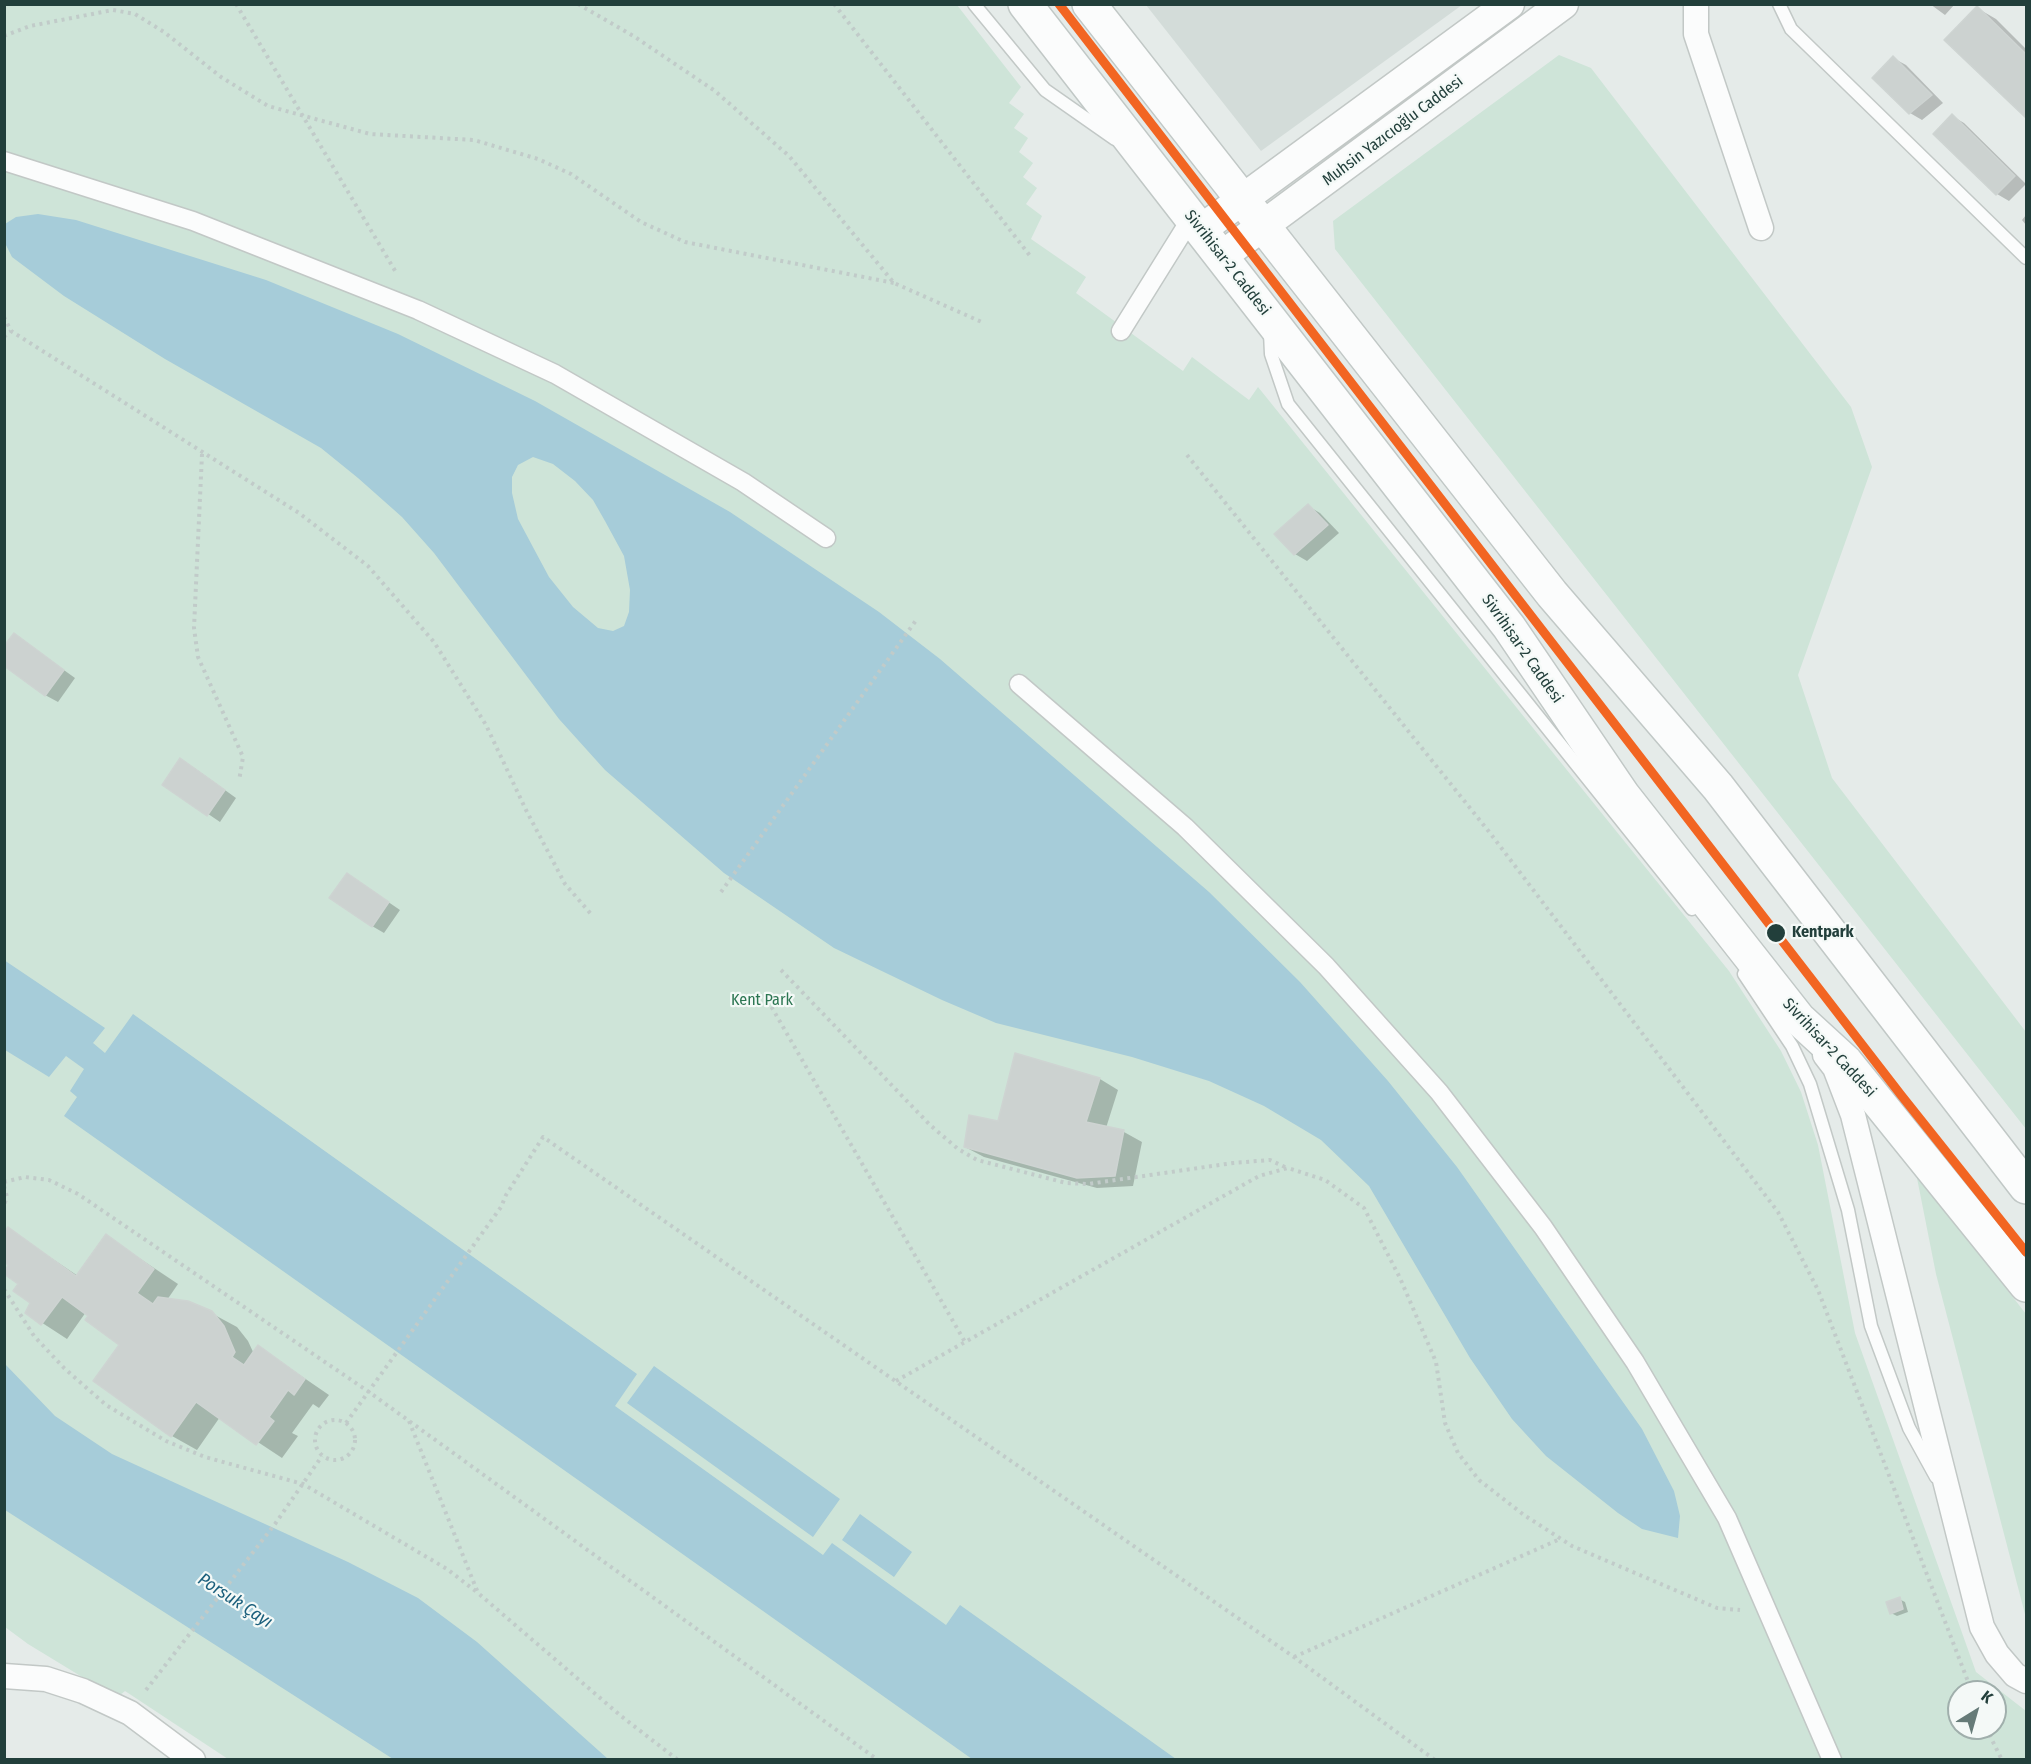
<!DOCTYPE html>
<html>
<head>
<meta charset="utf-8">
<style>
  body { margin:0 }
  #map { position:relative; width:2031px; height:1764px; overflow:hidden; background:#e5ebe9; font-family:"Fira Sans Condensed",sans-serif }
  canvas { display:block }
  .frame { position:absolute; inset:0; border:6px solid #223f3b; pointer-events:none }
  .north { position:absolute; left:1947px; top:1680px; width:60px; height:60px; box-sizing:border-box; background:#f4f9f7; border:2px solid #a0afac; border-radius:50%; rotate:37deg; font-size:16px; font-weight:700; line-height:24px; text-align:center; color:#223f3b }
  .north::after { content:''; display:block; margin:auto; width:21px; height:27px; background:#667b78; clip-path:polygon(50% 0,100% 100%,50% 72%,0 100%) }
</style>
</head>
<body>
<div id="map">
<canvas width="2031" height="1764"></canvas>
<div class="frame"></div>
<div class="north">K</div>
</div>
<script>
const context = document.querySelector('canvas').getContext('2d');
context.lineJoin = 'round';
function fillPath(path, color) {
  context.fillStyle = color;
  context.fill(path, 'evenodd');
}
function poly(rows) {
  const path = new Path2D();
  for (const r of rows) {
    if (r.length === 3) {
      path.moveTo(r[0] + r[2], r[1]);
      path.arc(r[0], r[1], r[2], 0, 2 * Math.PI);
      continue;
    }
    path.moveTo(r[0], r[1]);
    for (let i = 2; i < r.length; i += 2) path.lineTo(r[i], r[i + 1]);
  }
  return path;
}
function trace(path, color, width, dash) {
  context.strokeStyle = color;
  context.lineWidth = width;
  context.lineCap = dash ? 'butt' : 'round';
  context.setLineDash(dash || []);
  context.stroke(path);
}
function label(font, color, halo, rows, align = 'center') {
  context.font = font + ' "Fira Sans Condensed",sans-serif';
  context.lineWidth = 4.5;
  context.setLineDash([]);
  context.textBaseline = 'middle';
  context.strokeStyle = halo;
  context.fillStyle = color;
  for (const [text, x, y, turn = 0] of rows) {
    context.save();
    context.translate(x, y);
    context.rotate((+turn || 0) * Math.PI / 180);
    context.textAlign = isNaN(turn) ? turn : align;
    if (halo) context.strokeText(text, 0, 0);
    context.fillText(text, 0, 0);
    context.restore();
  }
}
fillPath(poly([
  [1146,5,1462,5,1261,151]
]), '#d3dcd9');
fillPath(poly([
  [5,5,957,5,1021,87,1009,103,1024,114,1014,128,1028,138,1019,152,1033,163,1023,177,1037,188,1026,204,1042,216,1031,239,1086,277,1076,293,1183,371,1192,357,1249,400,1258,387,1729,971,1781,1051,1801,1092,1818,1145,1855,1333,1976,1672,2026,1711,2026,1759,228,1759,125,1691,119,1696,92,1683,28,1644,5,1627],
  [1959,1692,1995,1692,1995,1728,1959,1728],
  [1559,55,1591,68,1851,407,1872,467,1798,675,1832,778,2026,1032,2026,1129,1335,249,1333,221],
  [1916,1173,2026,1314,2026,1618,1936,1274]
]), '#cee4d8');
fillPath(poly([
  [38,214,76,220,266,280,398,334,535,401,730,512,879,612,940,659,1209,892,1300,982,1388,1081,1457,1167,1642,1429,1674,1491,1680,1516,1678,1538,1642,1529,1618,1513,1546,1456,1512,1419,1470,1358,1369,1186,1321,1140,1264,1106,1209,1081,1132,1057,996,1023,942,1000,834,948,724,873,605,770,559,719,434,553,402,517,358,478,321,448,165,359,64,296,12,257,5,243,5,224,16,217],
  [533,457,553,464,575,481,593,500,605,521,624,556,630,590,629,612,624,626,613,631,598,628,573,607,549,577,534,549,518,519,512,493,512,477,518,465],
  [4,960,105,1028,93,1043,105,1053,133,1014,637,1374,615,1406,823,1555,832,1543,946,1625,960,1605,1176,1759,972,1759,64,1116,77,1097,70,1091,84,1069,66,1056,49,1077,5,1050],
  [5,1364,55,1416,112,1454,348,1562,418,1598,477,1642,608,1759,393,1759,5,1510],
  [654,1366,840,1499,813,1537,627,1403],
  [860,1514,912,1552,894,1577,842,1540]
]), '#a6ccd9');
fillPath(poly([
  [1930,4,1955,4,1945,15],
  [1977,8,1996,19,2026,49,2026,116,1946,40],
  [1893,58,1906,65,1943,103,1922,120,1910,113],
  [1952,116,1964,123,2026,184,2009,201,1997,194],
  [2026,215,2026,225,2022,220],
  [1308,506,1320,513,1339,533,1307,561,1295,554],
  [15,635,75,678,58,702,45,695],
  [193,767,236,798,220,822,164,784],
  [359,882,400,910,384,933,372,926],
  [1100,1079,1118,1090,1106,1128,1124,1132,1142,1142,1133,1186,1097,1188,984,1157,965,1147,999,1123],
  [8,1229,78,1276,106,1236,178,1284,167,1300,211,1313,237,1327,248,1341,254,1354,259,1347,329,1395,319,1408,313,1404,292,1433,298,1436,282,1458,220,1417,197,1450,172,1436,96,1381,121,1345,90,1315,86,1312,67,1339,27,1313,31,1303,20,1284,5,1272,10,1264],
  [1899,1599,1905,1602,1908,1612,1897,1616,1891,1613]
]), '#0003');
const building = poly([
  [1977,6,2026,54,2026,118,1944,40,1977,6],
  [1893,56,1932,95,1909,114,1872,78,1893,56],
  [1952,114,2015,176,1996,195,1933,134,1952,114],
  [1308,504,1328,525,1294,555,1274,534,1308,504],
  [14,633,64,670,45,696,4,666,4,646,14,633],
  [180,758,225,790,207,816,162,785,180,758],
  [347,873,389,902,372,927,329,898,347,873],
  [1015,1053,1100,1078,1086,1122,1124,1130,1115,1176,1077,1178,964,1147,969,1115,998,1121,1015,1053],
  [8,1227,76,1276,106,1234,154,1269,137,1293,153,1304,158,1297,188,1301,212,1311,224,1326,235,1352,232,1357,244,1365,258,1345,305,1379,294,1395,288,1390,269,1417,274,1421,256,1445,196,1402,171,1437,93,1381,119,1345,85,1320,88,1316,62,1297,41,1325,25,1313,30,1303,13,1291,18,1284,4,1274,8,1265,4,1262,4,1232,8,1227],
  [1900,1597,1903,1609,1890,1614,1886,1602,1900,1597]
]);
fillPath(building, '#ccd2d0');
trace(building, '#ced4d2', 1.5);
const service = poly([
  [974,4,1045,90,1115,139],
  [1779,4,1791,29,2026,258],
  [1270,333,1271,354,1288,404,1692,909],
  [1744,974,1792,1046,1810,1084,1848,1210,1871,1326,1909,1428,1936,1477]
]);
const pedestrian = poly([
  [4,161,193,221,418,310,555,374,743,482,826,538],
  [1121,331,1192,217],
  [1019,684,1185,827,1326,966,1439,1092,1543,1227,1635,1362,1727,1518,1832,1760]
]);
const minor = poly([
  [1696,4,1696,34,1761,228],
  [1825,1055,1835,1068,1853,1115,1982,1627,1997,1654,2015,1675,2026,1681],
  [4,1676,46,1679,83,1691,130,1713,193,1760]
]);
const tertiary = poly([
  [1202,229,1509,4],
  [1222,256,1563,4]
]);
const secondary = poly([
  [1025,4,1509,627,1623,795,1799,1019,1846,1062,2026,1285],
  [1089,4,1552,594,1718,787,2026,1187]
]);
trace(service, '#c2c8c6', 15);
trace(pedestrian, '#c2c8c6', 21);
trace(minor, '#c2c8c6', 27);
trace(tertiary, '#c2c8c6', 33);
trace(secondary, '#c1c8c6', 36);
trace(poly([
  [236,4,397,274],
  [578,4,635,37,715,91,789,156,894,283,984,323],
  [834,4,1031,257],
  [4,36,30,26,113,10,135,14,164,32,221,77,268,106,370,134,474,140,538,159,571,174,641,222,685,242,894,283],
  [4,317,11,331,299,513,368,566,434,642,486,725,526,810,565,884,591,914],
  [4,337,11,331],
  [202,454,194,628,198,657,243,757,239,781],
  [1187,455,1490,833,1778,1212,1818,1290,1972,1692],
  [721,892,917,619],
  [781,970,930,1125,958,1149,977,1160,1066,1183,1088,1184,1233,1163,1270,1160,1287,1168],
  [764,994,965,1342],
  [4,1182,25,1177,49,1180,78,1194,369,1392,878,1760],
  [4,1186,7,1197,4,1205],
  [4,1289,34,1336,64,1368,106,1405,166,1441,205,1457,303,1484,447,1569,478,1593],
  [896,1381,1259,1176,1288,1168,1325,1180,1364,1208,1400,1278,1436,1362,1445,1423,1458,1453,1479,1480,1524,1515,1572,1546,1717,1608,1740,1610],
  [335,1440,20],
  [409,1421,478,1593,621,1716,678,1760],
  [346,1423,501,1207,506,1195,543,1137,1294,1657,1435,1760],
  [1294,1657,1560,1539],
  [146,1690,275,1524,322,1456],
  [1986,1728,2002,1760]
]), '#c1cbc9', 4, [3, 4.5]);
trace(service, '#fbfcfc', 12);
trace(pedestrian, '#fbfcfc', 18);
trace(minor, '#fbfcfc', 24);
trace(tertiary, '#fbfcfc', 30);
trace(secondary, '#fbfcfc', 33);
trace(poly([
  [1059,4,1901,1095,2026,1252]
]), '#f26522', 9);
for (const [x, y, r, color] of [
  [1776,933,10,"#223f3b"]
]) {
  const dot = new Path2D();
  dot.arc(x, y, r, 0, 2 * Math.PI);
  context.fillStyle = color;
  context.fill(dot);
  trace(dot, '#f4f9f7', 2);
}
label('16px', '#223f3b', '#f4f9f7', [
  ["Muhsin Yazıcıoğlu Caddesi",1393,131,-37],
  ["Sivrihisar-2 Caddesi",1227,263,52],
  ["Sivrihisar-2 Caddesi",1522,649,55],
  ["Sivrihisar-2 Caddesi",1829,1048,47]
]);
label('bold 16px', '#223f3b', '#f4f9f7', [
  ["Kentpark",1792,933]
], 'left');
label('16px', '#2c7652', '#f4f9f7', [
  ["Kent Park",762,1001]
]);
label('italic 18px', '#1b5f7c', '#f4f9f7', [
  ["Porsuk Çayı",235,1601,33]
]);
</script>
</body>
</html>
